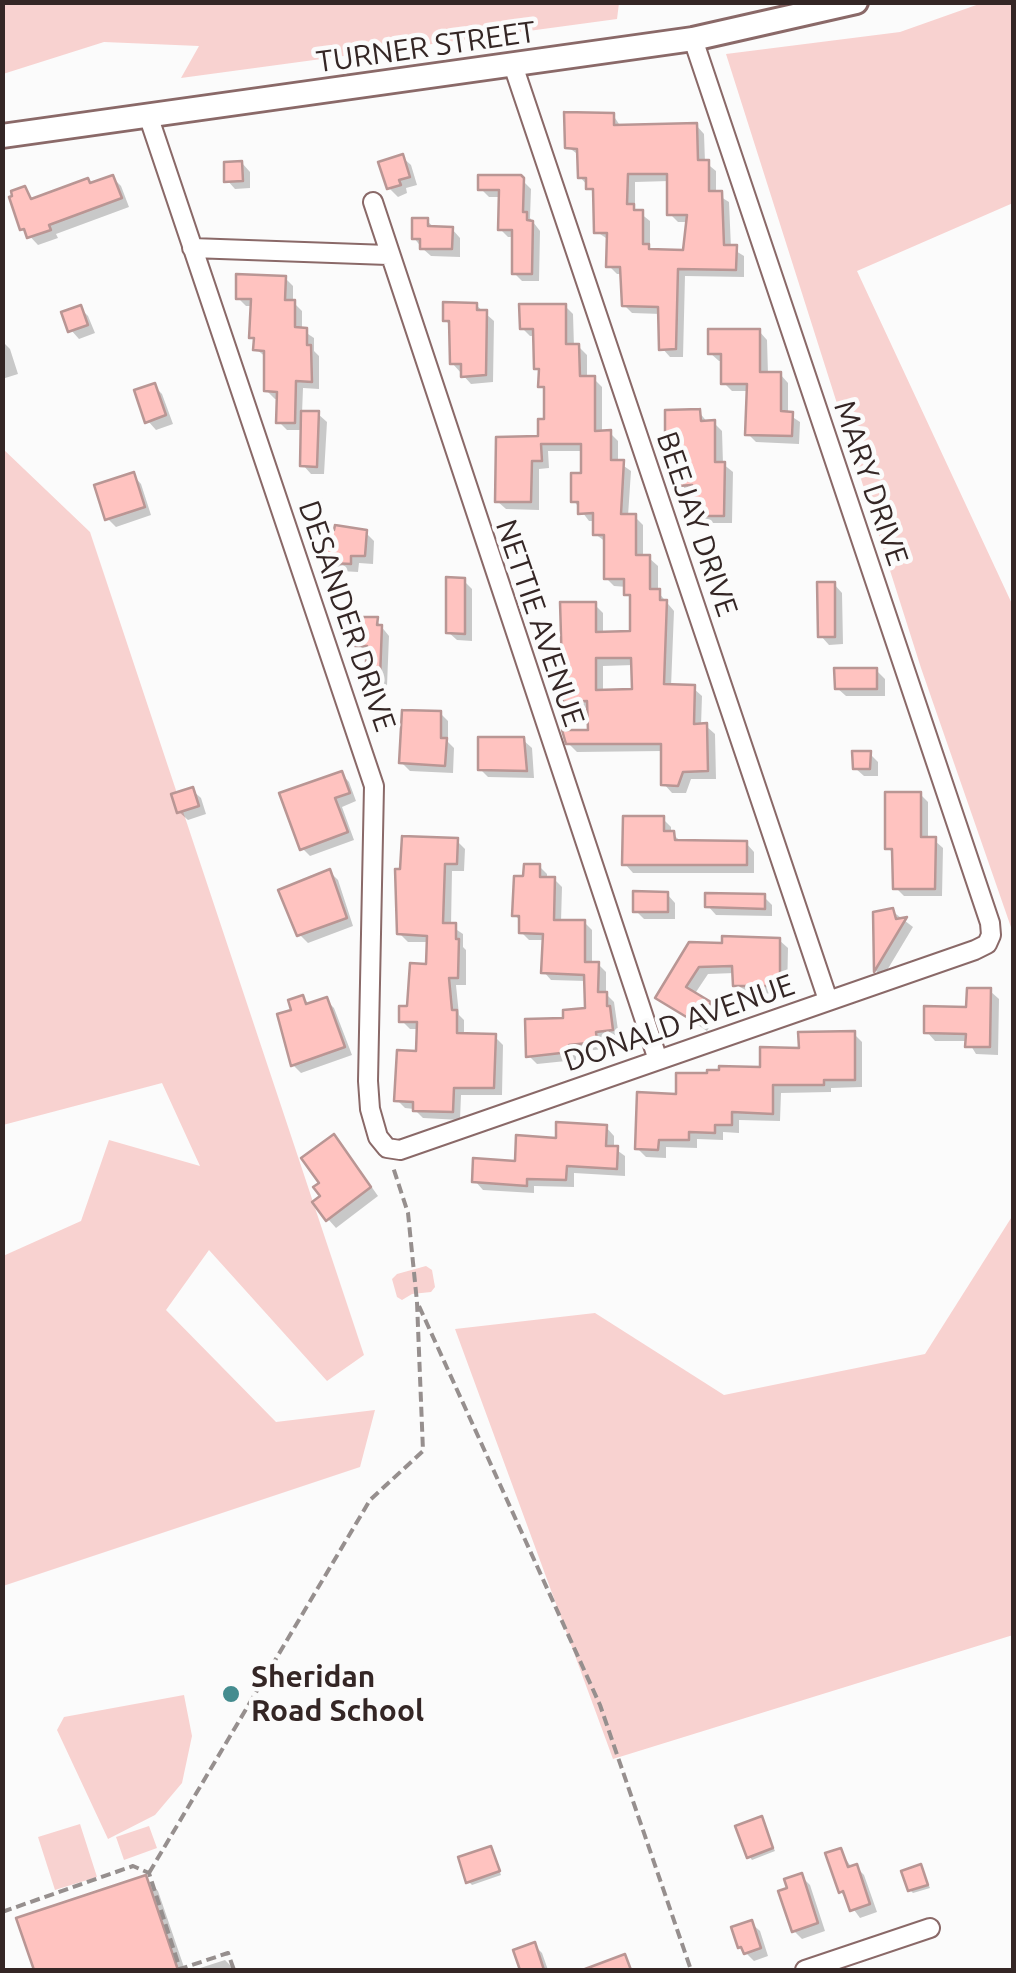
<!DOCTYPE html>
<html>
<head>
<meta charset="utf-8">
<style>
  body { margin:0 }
  #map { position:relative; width:1016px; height:1973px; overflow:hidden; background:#fbfbfb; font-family:Ubuntu,sans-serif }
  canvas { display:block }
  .frame { position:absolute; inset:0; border:5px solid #342625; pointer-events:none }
</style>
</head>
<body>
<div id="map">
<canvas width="1016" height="1973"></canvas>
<div class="frame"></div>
</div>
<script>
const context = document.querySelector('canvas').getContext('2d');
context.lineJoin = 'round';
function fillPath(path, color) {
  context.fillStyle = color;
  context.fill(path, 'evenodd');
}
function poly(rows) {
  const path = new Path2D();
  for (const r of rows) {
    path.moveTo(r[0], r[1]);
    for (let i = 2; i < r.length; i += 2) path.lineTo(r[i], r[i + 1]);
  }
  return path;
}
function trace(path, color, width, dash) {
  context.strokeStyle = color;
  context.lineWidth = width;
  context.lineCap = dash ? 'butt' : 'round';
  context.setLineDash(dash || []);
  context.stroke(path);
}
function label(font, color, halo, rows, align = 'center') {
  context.font = font + ' Ubuntu,sans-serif';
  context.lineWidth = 9;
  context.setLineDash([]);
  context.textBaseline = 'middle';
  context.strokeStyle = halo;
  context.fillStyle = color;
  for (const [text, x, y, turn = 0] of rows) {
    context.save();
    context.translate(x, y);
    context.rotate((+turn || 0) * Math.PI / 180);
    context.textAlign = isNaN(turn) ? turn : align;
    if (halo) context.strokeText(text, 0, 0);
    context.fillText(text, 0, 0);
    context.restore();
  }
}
fillPath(poly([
  [3,2,619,2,619,3,617,19,181,78,199,46,104,42,3,74],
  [982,3,1013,3,1013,203,857,271,1013,606,1013,933,921,668,726,54,900,32],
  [2,448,90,532,364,1355,327,1381,209,1250,166,1310,276,1422,375,1410,360,1467,3,1586,3,1256,81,1221,109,1140,200,1166,162,1083,3,1125],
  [1013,1215,1013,1635,613,1759,455,1329,595,1313,724,1395,925,1354],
  [426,1266,432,1270,435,1287,431,1292,412,1294,402,1300,397,1297,392,1279,397,1274],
  [184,1695,192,1736,182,1783,155,1815,108,1839,57,1730,64,1717],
  [80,1824,97,1877,55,1890,38,1837],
  [149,1826,157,1848,124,1860,116,1837]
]), '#f8d2d0');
fillPath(poly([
  [613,115,621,127,696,125,704,134,705,162,716,171,716,194,729,202,731,248,744,256,744,277,685,276,683,357,670,357,662,348,661,314,632,313,624,305,623,274,617,274,609,266,609,240,597,232,595,194,580,177,580,156,568,147],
  [670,181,670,214,678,222,688,222,686,253,654,252,650,248,650,221,635,209,635,182],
  [402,157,411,165,417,185,406,188,407,193,398,197,389,188],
  [242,163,250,172,250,188,235,189,227,180],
  [113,178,121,186,129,207,56,234,58,238,38,245,23,229,24,189,34,200],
  [520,178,531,189,530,218,540,231,539,281,522,281,514,273,514,237,508,237,500,229,501,197,489,197,481,189],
  [427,221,436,229,452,229,460,238,460,257,431,256,422,248,414,238],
  [285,278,293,286,293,302,302,311,302,330,314,338,314,351,319,356,319,389,303,388,302,414,318,414,327,422,324,474,311,474,303,465,303,430,287,430,279,422,280,399,275,399,266,390,267,358,256,349,256,341,251,337,253,306,246,306,238,298],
  [476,305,494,321,493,382,471,384,452,363,452,327,445,320],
  [565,306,573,314,574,347,578,346,587,355,587,379,594,379,602,387,602,433,610,433,618,441,618,462,631,471,628,516,635,517,643,525,643,558,649,558,658,566,658,592,674,611,671,687,693,688,702,696,701,726,706,726,715,734,716,779,691,779,686,793,672,793,664,784,663,751,577,752,568,743,590,733,589,708,574,709,566,700,595,605,603,613,603,634,632,633,632,600,627,594,627,587,614,586,606,578,606,542,595,534,595,521,589,521,574,501,584,475,584,451,548,451,549,468,539,469,539,510,506,509,497,501,541,438,546,421,547,392,541,386,541,373,537,368,536,336,530,336,522,328],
  [634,665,635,691,603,692,603,666],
  [80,308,88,316,95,333,79,339,71,330],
  [759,331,767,340,768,374,780,374,788,383,788,414,800,422,799,444,756,442,748,434,749,391,732,391,723,382,724,361,719,361,710,353],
  [2,341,10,349,18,374,2,379],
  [154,386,162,394,173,424,156,430,148,421],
  [699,412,708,423,714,423,722,431,723,464,733,472,732,523,702,523,693,515,694,493,689,493,681,484,679,451,667,442],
  [133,475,141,484,151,515,116,527,107,518],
  [366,533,374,541,373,564,359,563,358,572,341,571,326,553],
  [464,581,472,589,472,641,457,640,448,632],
  [834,584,842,593,843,644,829,645,821,636],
  [376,620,389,636,387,686,376,685,367,676,369,653,358,645],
  [876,670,885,679,885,696,846,696,837,688],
  [440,713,448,721,448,742,454,748,453,773,410,771,401,762],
  [523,740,532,748,534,778,488,777,480,769],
  [870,754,878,762,878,776,864,776,855,768],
  [341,773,349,782,356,801,342,807,354,840,310,856,302,848],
  [192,790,201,798,206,814,188,820,179,812],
  [920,794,928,802,928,840,934,840,943,848,942,896,904,896,896,888,895,855,888,848],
  [663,819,671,827,671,833,683,843,746,843,754,852,754,873,633,873,625,864],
  [456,840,465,849,464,871,452,871,451,926,463,934,463,947,466,950,466,985,456,985,459,1015,464,1020,464,1036,495,1037,503,1045,502,1095,461,1095,460,1120,423,1118,414,1109,405,1108,397,1100,419,1053,419,1029,410,1029,402,1021,428,966,429,942,408,942,399,933],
  [539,866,547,874,547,879,554,879,562,887,561,922,584,922,592,930,592,964,598,964,606,972,606,994,614,1002,619,1037,603,1039,603,1049,576,1052,576,1060,537,1064,529,1056,566,1021,587,1011,586,981,551,980,544,972,545,940,529,940,521,932,521,921,514,915,526,879],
  [330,872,338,880,353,926,308,943,299,934],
  [667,894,675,903,675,919,644,919,636,911],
  [764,897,772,905,772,916,716,915,708,906],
  [892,911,913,927,883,977,876,971,876,914],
  [779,940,788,948,787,993,743,994,735,985,735,973,708,974,694,995,718,1012,707,1031,658,998,724,945],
  [990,991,999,999,998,1055,976,1054,968,1041,935,1041,927,1032,969,1010],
  [303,998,310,1005,326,1000,334,1008,352,1055,301,1073,293,1065,294,1011],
  [854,1034,862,1042,862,1087,831,1088,831,1092,781,1093,780,1121,739,1120,739,1133,723,1132,723,1140,697,1139,697,1148,666,1147,666,1158,646,1157,637,1148,678,1097,762,1070,801,1050],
  [606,1127,614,1136,614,1148,625,1156,625,1176,574,1173,574,1187,534,1186,534,1193,483,1190,475,1181,518,1164,558,1141],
  [342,1145,378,1196,336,1228,328,1219,323,1196],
  [761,1819,775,1851,752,1860,749,1856],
  [490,1849,501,1875,472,1885,468,1881],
  [840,1851,852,1868,856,1867,864,1875,877,1912,860,1918,841,1892],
  [921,1867,930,1888,913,1893,910,1890],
  [801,1876,810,1885,825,1931,802,1939,794,1931,790,1890],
  [145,1877,158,1891,185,1970,36,1970,19,1920],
  [751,1923,760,1931,768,1956,754,1961,740,1947],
  [534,1945,542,1953,548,1970,516,1970,522,1969],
  [225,1960,235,1970,194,1970]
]), '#0003');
const building = poly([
  [564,112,614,113,614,125,697,123,698,160,709,160,709,191,722,191,724,245,737,245,736,270,678,269,676,349,659,350,658,307,622,306,620,267,606,267,607,233,594,233,593,189,586,189,586,178,578,178,577,149,565,148,564,112],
  [628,174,667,174,667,215,687,215,683,250,649,249,649,244,643,244,643,210,634,210,634,204,627,204,628,174],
  [403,154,410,177,399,180,401,185,387,189,378,162,403,154],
  [242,161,243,181,224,182,224,162,242,161],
  [113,175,122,198,49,225,51,230,27,238,24,229,20,230,9,197,12,196,11,191,25,186,31,199,88,178,90,183,113,175],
  [478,175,521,175,524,178,523,212,527,212,527,220,533,221,532,274,512,274,512,230,498,230,499,190,478,190,478,175],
  [412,218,428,218,428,226,453,227,452,249,420,249,420,239,412,239,412,218],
  [236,274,286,276,285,300,295,300,295,327,307,328,307,345,311,345,312,382,296,381,295,423,276,423,277,392,264,391,264,351,253,350,254,338,249,338,251,299,236,299,236,274],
  [443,302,477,303,477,310,487,310,486,375,461,377,461,364,450,364,449,321,443,321,443,302],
  [519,304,566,304,566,344,579,344,580,376,595,376,595,431,611,430,611,460,624,460,621,514,636,514,636,555,650,555,650,589,660,589,660,600,667,600,664,684,695,685,694,724,707,723,708,771,683,772,678,786,661,785,661,744,566,744,562,730,588,730,587,701,563,702,560,602,596,602,596,632,630,631,630,595,624,595,624,579,604,579,604,535,593,535,593,513,578,514,578,502,571,502,571,473,581,473,581,444,541,444,542,461,532,461,531,502,495,502,496,437,538,436,538,419,544,419,544,387,538,387,539,369,534,369,533,329,520,329,519,304],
  [596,658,631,658,632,689,596,690,596,658],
  [81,305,88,325,68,332,61,312,81,305],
  [708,329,760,329,760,372,781,372,781,411,793,412,792,436,745,435,747,384,721,384,721,354,708,354,708,329],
  [155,383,166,415,145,423,134,390,155,383],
  [700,409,701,421,715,420,715,462,725,462,724,516,691,516,692,485,678,486,677,443,665,443,665,410,700,409],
  [301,411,319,411,317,467,300,466,301,411],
  [134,472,145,507,105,520,94,485,134,472],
  [335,525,367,530,365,556,351,556,351,564,330,563,330,555,323,554,324,530,334,530,335,525],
  [446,577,465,578,465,634,446,633,446,577],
  [817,582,835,582,835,637,818,637,817,582],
  [362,617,378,617,377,625,382,625,380,678,365,677,367,646,355,646,356,623,361,623,362,617],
  [834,668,877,668,877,689,835,689,834,668],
  [402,710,441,711,441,738,447,738,445,766,399,763,402,710],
  [478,737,524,737,527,771,478,770,478,737],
  [852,751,871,751,870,769,853,769,852,751],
  [342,771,350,793,335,798,348,832,300,850,279,793,342,771],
  [193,787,199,806,177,813,171,794,193,787],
  [885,792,921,792,921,837,936,837,935,889,893,889,892,849,885,849,885,792],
  [623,816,664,816,664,831,674,831,675,840,747,841,747,865,622,865,623,816],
  [402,836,458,838,457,864,445,864,443,923,456,923,456,939,459,939,458,978,449,978,452,1010,457,1010,457,1033,496,1034,494,1088,454,1088,453,1112,413,1111,413,1102,394,1101,397,1050,416,1051,417,1022,399,1022,399,1006,407,1006,410,963,426,964,427,936,397,934,395,869,400,869,402,836],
  [524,864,540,864,540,877,555,877,554,920,585,920,585,962,599,962,598,992,607,992,607,1006,610,1006,613,1030,596,1032,597,1042,569,1045,570,1052,526,1057,525,1019,563,1018,563,1010,585,1008,584,975,541,973,543,934,519,933,519,916,512,916,514,876,523,876,524,864],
  [330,869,347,918,297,936,278,890,330,869],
  [633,891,668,892,668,912,633,912,633,891],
  [705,893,765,894,765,909,705,907,705,893],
  [893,908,896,919,907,917,874,972,873,912,893,908],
  [722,936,780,938,780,986,733,986,732,966,699,967,686,987,711,1002,698,1024,655,998,689,942,722,943,722,936],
  [967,988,991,988,990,1047,965,1047,966,1034,924,1033,924,1006,966,1007,967,988],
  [303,995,306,1004,327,997,345,1047,291,1066,277,1014,291,1010,288,1000,303,995],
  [855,1031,855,1080,824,1080,824,1085,773,1085,773,1114,732,1112,732,1125,715,1125,715,1133,689,1132,689,1140,659,1140,658,1150,635,1149,637,1092,676,1094,676,1073,707,1073,707,1070,719,1070,719,1066,760,1067,760,1047,799,1048,798,1032,855,1031],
  [556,1122,607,1125,606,1146,618,1146,617,1169,567,1166,566,1180,527,1179,527,1186,472,1182,473,1158,515,1161,516,1135,556,1138,556,1122],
  [334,1134,371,1187,326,1221,312,1202,320,1196,313,1187,319,1183,301,1158,334,1134],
  [762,1816,773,1848,747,1858,735,1826,762,1816],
  [491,1846,500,1871,466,1883,458,1857,491,1846],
  [841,1848,848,1867,857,1864,870,1904,850,1911,843,1891,839,1893,825,1853,841,1848],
  [921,1864,928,1885,908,1891,901,1871,921,1864],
  [802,1873,818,1923,792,1932,778,1891,787,1888,784,1879,802,1873],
  [146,1875,178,1970,34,1970,16,1918,146,1875],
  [752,1920,761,1948,744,1954,741,1947,738,1948,731,1927,752,1920],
  [535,1942,544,1970,520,1970,513,1950,535,1942],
  [625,1954,631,1970,586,1970,585,1969,625,1954]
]);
fillPath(building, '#ffc3c0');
trace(building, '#b99694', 2.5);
const minor = poly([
  [513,65,828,1000],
  [149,118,374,786,368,1081,370,1109,378,1137,387,1148,400,1150,975,950,987,944,991,935,990,923,693,39],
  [373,202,658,1060],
  [192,248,388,255],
  [805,1970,930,1928]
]);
const tertiary = poly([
  [2,136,693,39,856,2]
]);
trace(minor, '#8a6968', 22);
trace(tertiary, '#8a6968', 28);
trace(poly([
  [419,1306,600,1705,691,1970],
  [149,1873,370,1500,423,1451,417,1302,408,1213,393,1167],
  [2,1912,133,1866,149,1873,180,1969,228,1953,234,1970]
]), '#968f8e', 4, [10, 5]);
trace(minor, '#fff', 18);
trace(tertiary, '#fff', 22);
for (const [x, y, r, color] of [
  [231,1694,10,"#448c8f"]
]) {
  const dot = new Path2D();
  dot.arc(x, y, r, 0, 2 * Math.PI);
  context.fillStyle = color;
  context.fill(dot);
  trace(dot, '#fbfbfb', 4);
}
label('30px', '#342625', '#fbfbfb', [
  ["TURNER STREET",426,47,-8],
  ["MARY DRIVE",871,483,71],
  ["BEEJAY DRIVE",697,524,71],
  ["DESANDER DRIVE",347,616,71],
  ["NETTIE AVENUE",540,623,71],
  ["DONALD AVENUE",679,1023,-19]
]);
label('bold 30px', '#342625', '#fbfbfb', [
  ["Sheridan",251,1677],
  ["Road School",251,1711]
], 'left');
</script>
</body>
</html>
